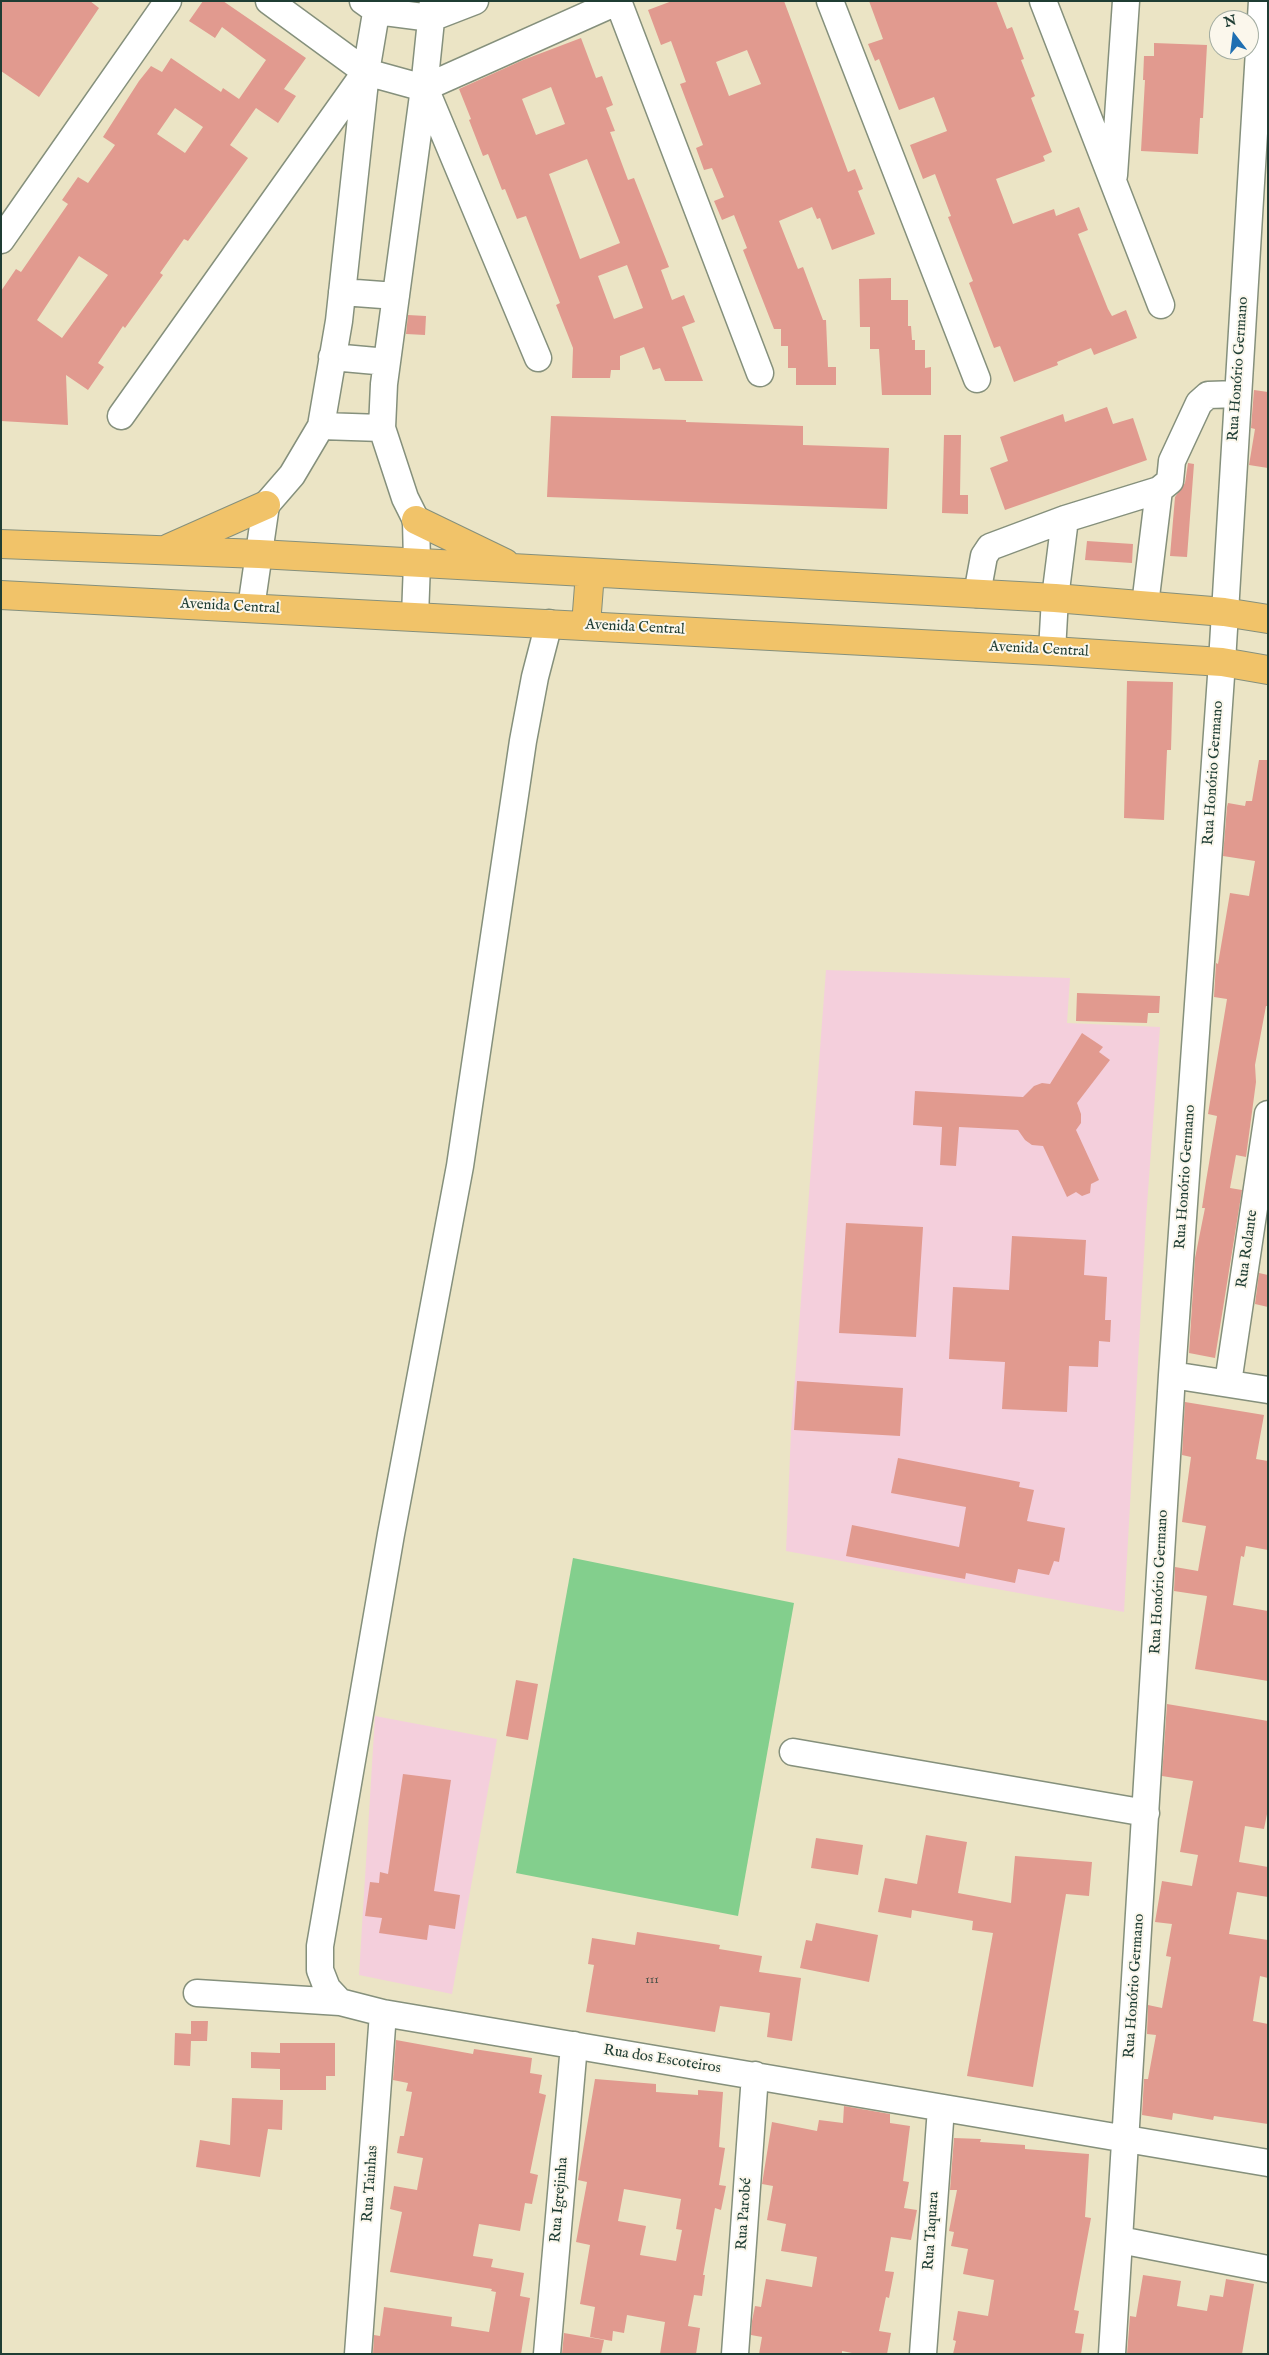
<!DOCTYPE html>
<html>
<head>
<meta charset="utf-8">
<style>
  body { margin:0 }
  #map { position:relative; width:1269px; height:2355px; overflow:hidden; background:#ebe4c5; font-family:"IM FELL English",serif }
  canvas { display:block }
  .frame { position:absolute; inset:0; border:2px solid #1f3d34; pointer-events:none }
  .north { position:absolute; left:1209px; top:10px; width:50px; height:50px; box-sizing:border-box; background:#fbf7ec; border:1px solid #a3ada2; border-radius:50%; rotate:345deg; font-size:14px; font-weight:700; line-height:20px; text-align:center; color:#1f3d34 }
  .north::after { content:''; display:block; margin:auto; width:18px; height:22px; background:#1f6fb2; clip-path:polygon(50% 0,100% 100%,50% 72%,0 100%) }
</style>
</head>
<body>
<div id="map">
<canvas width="1269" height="2355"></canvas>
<div class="frame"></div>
<div class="north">N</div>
</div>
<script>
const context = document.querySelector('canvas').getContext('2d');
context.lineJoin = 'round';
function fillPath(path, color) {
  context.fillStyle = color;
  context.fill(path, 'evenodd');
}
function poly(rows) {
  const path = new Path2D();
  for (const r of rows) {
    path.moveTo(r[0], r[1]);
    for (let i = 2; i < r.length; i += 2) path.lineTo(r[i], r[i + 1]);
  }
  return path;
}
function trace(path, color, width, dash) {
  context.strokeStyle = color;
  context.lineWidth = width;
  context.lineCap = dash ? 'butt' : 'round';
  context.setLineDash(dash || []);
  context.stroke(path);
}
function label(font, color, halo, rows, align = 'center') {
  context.font = font + ' "IM FELL English",serif';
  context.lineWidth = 4;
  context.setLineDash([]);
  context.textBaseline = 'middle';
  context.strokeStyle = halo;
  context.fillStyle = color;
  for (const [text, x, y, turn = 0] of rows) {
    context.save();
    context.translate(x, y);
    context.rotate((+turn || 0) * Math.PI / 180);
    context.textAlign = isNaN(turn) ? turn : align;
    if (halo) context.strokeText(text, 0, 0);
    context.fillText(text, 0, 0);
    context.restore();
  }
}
fillPath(poly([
  [826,970,1070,978,1067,1023,1160,1027,1146,1219,1124,1612,786,1551,791,1431],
  [375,1716,497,1739,452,1994,359,1975]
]), '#f4cfdc');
fillPath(poly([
  [573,1558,794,1603,738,1916,516,1873]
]), '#83cf8d');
fillPath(poly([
  [1,1,90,1,99,8,39,97,1,71],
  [203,1,223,1,306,58,284,89,296,96,278,123,256,108,230,145,248,158,188,241,184,239,160,273,163,275,125,328,123,326,98,363,104,367,88,390,66,375,68,425,1,421,1,291,16,269,21,272,68,204,62,200,78,177,88,183,115,145,103,137,139,81,151,66,162,72,171,58,221,92,223,88,239,99,266,60,222,27,215,38,189,21],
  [175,108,203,127,185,153,157,134],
  [79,256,108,275,62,338,37,320],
  [672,1,784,1,848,172,855,169,863,189,858,191,875,234,832,250,820,218,817,219,812,207,779,221,798,269,803,267,823,320,826,320,828,367,836,367,836,385,796,385,796,368,788,368,788,346,781,346,781,329,774,329,743,250,747,248,734,215,722,220,714,201,724,197,712,168,704,170,696,148,703,145,680,84,686,82,671,41,661,45,648,10],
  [747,50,761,84,729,96,716,62],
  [869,1,996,1,1007,29,1012,27,1024,59,1021,60,1035,96,1031,98,1052,152,1043,156,1045,161,996,179,1013,224,1054,209,1056,216,1079,207,1088,230,1078,234,1108,309,1112,316,1126,310,1137,338,1094,355,1091,348,1057,362,1058,365,1014,382,1000,346,994,348,969,283,973,281,948,217,951,216,935,174,923,179,910,145,947,131,934,97,899,110,879,59,875,61,868,44,883,39],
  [581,38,596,78,602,76,613,105,606,108,615,131,610,132,628,180,634,178,669,267,661,270,672,300,684,295,695,322,682,327,703,381,665,381,660,368,653,370,644,347,620,356,620,370,611,370,610,378,572,378,573,348,556,305,560,303,526,216,517,219,505,189,502,190,488,154,483,156,469,120,471,119,459,89,523,60],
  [551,87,565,124,536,135,522,99],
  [587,159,620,243,580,259,549,174],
  [627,265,643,308,614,319,598,276],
  [1154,43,1207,45,1203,118,1200,118,1198,154,1141,151,1145,80,1143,80,1144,56,1154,56],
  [891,278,891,300,908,300,908,326,911,326,912,340,915,340,915,350,925,350,925,368,931,367,931,395,882,395,879,349,870,349,870,327,860,327,859,279],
  [408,315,426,316,425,335,406,334],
  [1254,390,1268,392,1268,468,1249,465,1255,429,1251,428],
  [1107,407,1113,424,1133,418,1147,460,1005,510,990,468,1008,461,1000,437,1063,414,1065,422],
  [551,416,686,420,686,422,803,426,803,445,889,448,887,509,547,497],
  [944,435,961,435,960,495,968,495,968,514,942,513],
  [1188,463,1194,464,1187,557,1170,556,1175,497,1185,483],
  [1087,541,1133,544,1132,563,1085,560],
  [1127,681,1173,682,1171,750,1167,750,1164,820,1124,818],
  [1259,760,1268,760,1268,1006,1266,1006,1255,1065,1256,1082,1246,1157,1236,1155,1230,1188,1242,1190,1215,1358,1189,1353,1195,1258,1205,1208,1202,1208,1206,1181,1217,1116,1208,1114,1227,999,1214,997,1216,963,1218,964,1230,893,1249,896,1255,861,1223,856,1227,807,1228,803,1245,806,1246,801,1252,801],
  [1077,993,1160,996,1159,1013,1148,1013,1147,1023,1076,1021],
  [1082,1033,1103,1047,1099,1052,1110,1060,1077,1103,1081,1114,1081,1123,1076,1130,1099,1180,1091,1184,1090,1193,1082,1196,1076,1192,1067,1197,1043,1146,1032,1145,1025,1140,1018,1130,959,1127,956,1166,940,1165,942,1127,913,1125,915,1091,1023,1097,1034,1086,1042,1083,1050,1084],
  [846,1223,923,1227,916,1337,839,1333],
  [1012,1236,1086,1240,1084,1275,1107,1277,1105,1320,1111,1320,1110,1342,1099,1341,1098,1367,1069,1366,1067,1412,1002,1409,1005,1362,949,1359,953,1287,1009,1290],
  [1259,1273,1268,1275,1268,1307,1255,1304],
  [797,1381,903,1388,900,1436,794,1430],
  [1185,1402,1264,1415,1256,1459,1268,1461,1268,1550,1246,1546,1244,1557,1241,1556,1233,1605,1268,1611,1268,1681,1195,1669,1207,1596,1174,1591,1175,1567,1198,1571,1206,1526,1182,1522,1191,1457,1182,1455],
  [898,1458,1020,1482,1019,1487,1034,1490,1027,1521,1065,1528,1059,1562,1054,1561,1049,1575,1018,1569,1015,1583,966,1573,965,1579,846,1556,852,1525,959,1547,966,1507,891,1493],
  [516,1680,538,1684,528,1740,506,1736],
  [1167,1704,1268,1721,1268,1809,1264,1829,1245,1826,1239,1862,1268,1867,1268,1897,1237,1892,1229,1934,1268,1940,1268,1978,1260,1976,1253,2021,1268,2024,1268,2124,1214,2116,1213,2120,1173,2113,1172,2120,1142,2115,1144,2079,1148,2079,1156,2035,1147,2034,1148,2005,1162,2008,1171,1957,1166,1956,1172,1924,1155,1922,1162,1881,1192,1886,1198,1855,1180,1852,1193,1781,1162,1776],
  [403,1774,451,1780,434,1891,460,1895,455,1929,429,1925,427,1940,379,1933,382,1918,365,1916,370,1882,379,1883,380,1872,388,1874],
  [926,1835,967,1842,958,1893,1011,1903,1015,1856,1092,1862,1089,1896,1066,1894,1033,2087,967,2076,993,1933,972,1930,973,1921,912,1910,911,1918,878,1912,885,1878,917,1884],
  [816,1838,863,1845,858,1875,811,1868],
  [816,1923,878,1935,869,1982,800,1968,806,1940,812,1941],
  [637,1932,720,1945,719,1949,762,1956,759,1972,801,1978,792,2041,767,2037,770,2013,720,2006,715,2032,586,2012,594,1965,588,1964,592,1938,635,1945],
  [191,2021,208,2021,207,2041,191,2041,190,2066,174,2065,175,2033,191,2034],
  [396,2040,473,2054,474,2049,532,2058,530,2073,542,2075,539,2093,546,2095,530,2173,538,2175,532,2204,525,2203,520,2231,479,2224,473,2256,493,2259,491,2267,524,2273,520,2296,530,2298,521,2354,373,2354,374,2335,380,2336,384,2307,452,2317,451,2326,489,2332,496,2292,491,2291,492,2289,390,2272,402,2212,390,2209,394,2186,417,2190,423,2158,397,2153,400,2136,404,2136,412,2092,406,2091,408,2083,393,2080],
  [280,2043,335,2043,335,2076,326,2076,326,2090,280,2090,280,2069,251,2068,251,2052,280,2053],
  [595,2079,656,2084,656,2092,698,2095,698,2090,723,2092,719,2147,725,2148,719,2185,726,2186,721,2210,715,2208,703,2275,705,2275,702,2296,694,2295,688,2326,700,2328,696,2354,660,2354,665,2322,627,2315,624,2333,613,2331,612,2341,590,2337,595,2307,580,2304,590,2245,576,2242,587,2182,578,2180],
  [624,2189,681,2199,676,2229,682,2230,676,2261,640,2255,646,2226,618,2221],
  [232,2098,283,2100,282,2130,268,2129,260,2177,196,2167,200,2140,230,2145],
  [844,2106,890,2114,890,2123,910,2126,903,2181,909,2182,904,2208,917,2210,911,2240,891,2237,885,2271,894,2272,889,2298,886,2297,879,2331,891,2333,887,2354,857,2354,842,2351,842,2354,759,2354,762,2337,751,2335,752,2321,755,2306,761,2307,766,2279,812,2287,817,2257,781,2251,786,2224,767,2220,773,2186,762,2184,772,2122,817,2131,819,2120,843,2123],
  [954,2138,981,2139,980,2142,1025,2145,1025,2149,1089,2154,1085,2217,1091,2218,1074,2310,1079,2311,1075,2333,1084,2334,1081,2354,953,2354,956,2341,953,2340,958,2311,988,2316,994,2280,963,2274,968,2249,951,2246,954,2232,949,2231,957,2190,950,2190],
  [1143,2275,1181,2281,1177,2306,1207,2311,1210,2295,1223,2297,1226,2279,1254,2284,1242,2354,1127,2354,1130,2316,1136,2317],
  [564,2333,604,2340,601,2354,562,2354]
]), '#e19a8f');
const minor = poly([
  [269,1,366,72,424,88,619,1],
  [363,1,377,11,431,18,475,1],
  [618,1,760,373],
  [830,1,977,379],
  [1043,1,1161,305],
  [425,88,538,358],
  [1114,175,1126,1],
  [1,240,168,1],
  [342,292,396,296],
  [332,357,387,362],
  [121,416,364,74],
  [321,426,382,428],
  [977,594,984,556,990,547,1065,519,1159,490,1170,481,1172,461,1199,403,1208,395,1238,394],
  [1145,605,1159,490],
  [251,608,266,505,292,475,321,426,339,321,366,72,378,1],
  [415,617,417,563,416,520,405,498,382,428,384,384,424,88,433,1],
  [1052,651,1055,598,1065,519],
  [1172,1375,1268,1390],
  [1228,1383,1268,1114],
  [793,1752,1146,1813],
  [197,1993,340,2002,383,2013,1268,2163],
  [340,2002,327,1988,320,1970,320,1946,391,1534,460,1166,523,741,535,677,549,623],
  [1120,2240,1268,2269],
  [358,2354,383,2013],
  [547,2354,574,2045],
  [735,2354,755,2075],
  [923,2354,941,2108],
  [1112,2354,1172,1375,1222,662,1262,1]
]);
const major = poly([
  [416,520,505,563],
  [1,544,259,554,1055,598,1224,612,1268,619],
  [169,548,266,505],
  [1,595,1052,651,1222,662,1268,670],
  [586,625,590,573]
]);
trace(minor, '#85907c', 29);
trace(major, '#85907c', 30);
trace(minor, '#fff', 26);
trace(major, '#f1c369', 28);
label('12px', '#50544b', null, [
  ["111",652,1981]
]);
label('15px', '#1f3d34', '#fbf7ec', [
  ["Rua Honório Germano",1239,369,-86],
  ["Avenida Central",230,607,3],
  ["Avenida Central",635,628,3],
  ["Avenida Central",1039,650,3],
  ["Rua Honório Germano",1214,773,-86],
  ["Rua Honório Germano",1186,1177,-86],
  ["Rua Rolante",1248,1249,-82],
  ["Rua Honório Germano",1160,1582,-87],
  ["Rua Honório Germano",1135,1986,-86],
  ["Rua dos Escoteiros",662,2060,9],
  ["Rua Tainhas",371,2184,-86],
  ["Rua Igrejinha",560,2200,-85],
  ["Rua Parobé",745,2214,-86],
  ["Rua Taquara",932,2231,-86]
]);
</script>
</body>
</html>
